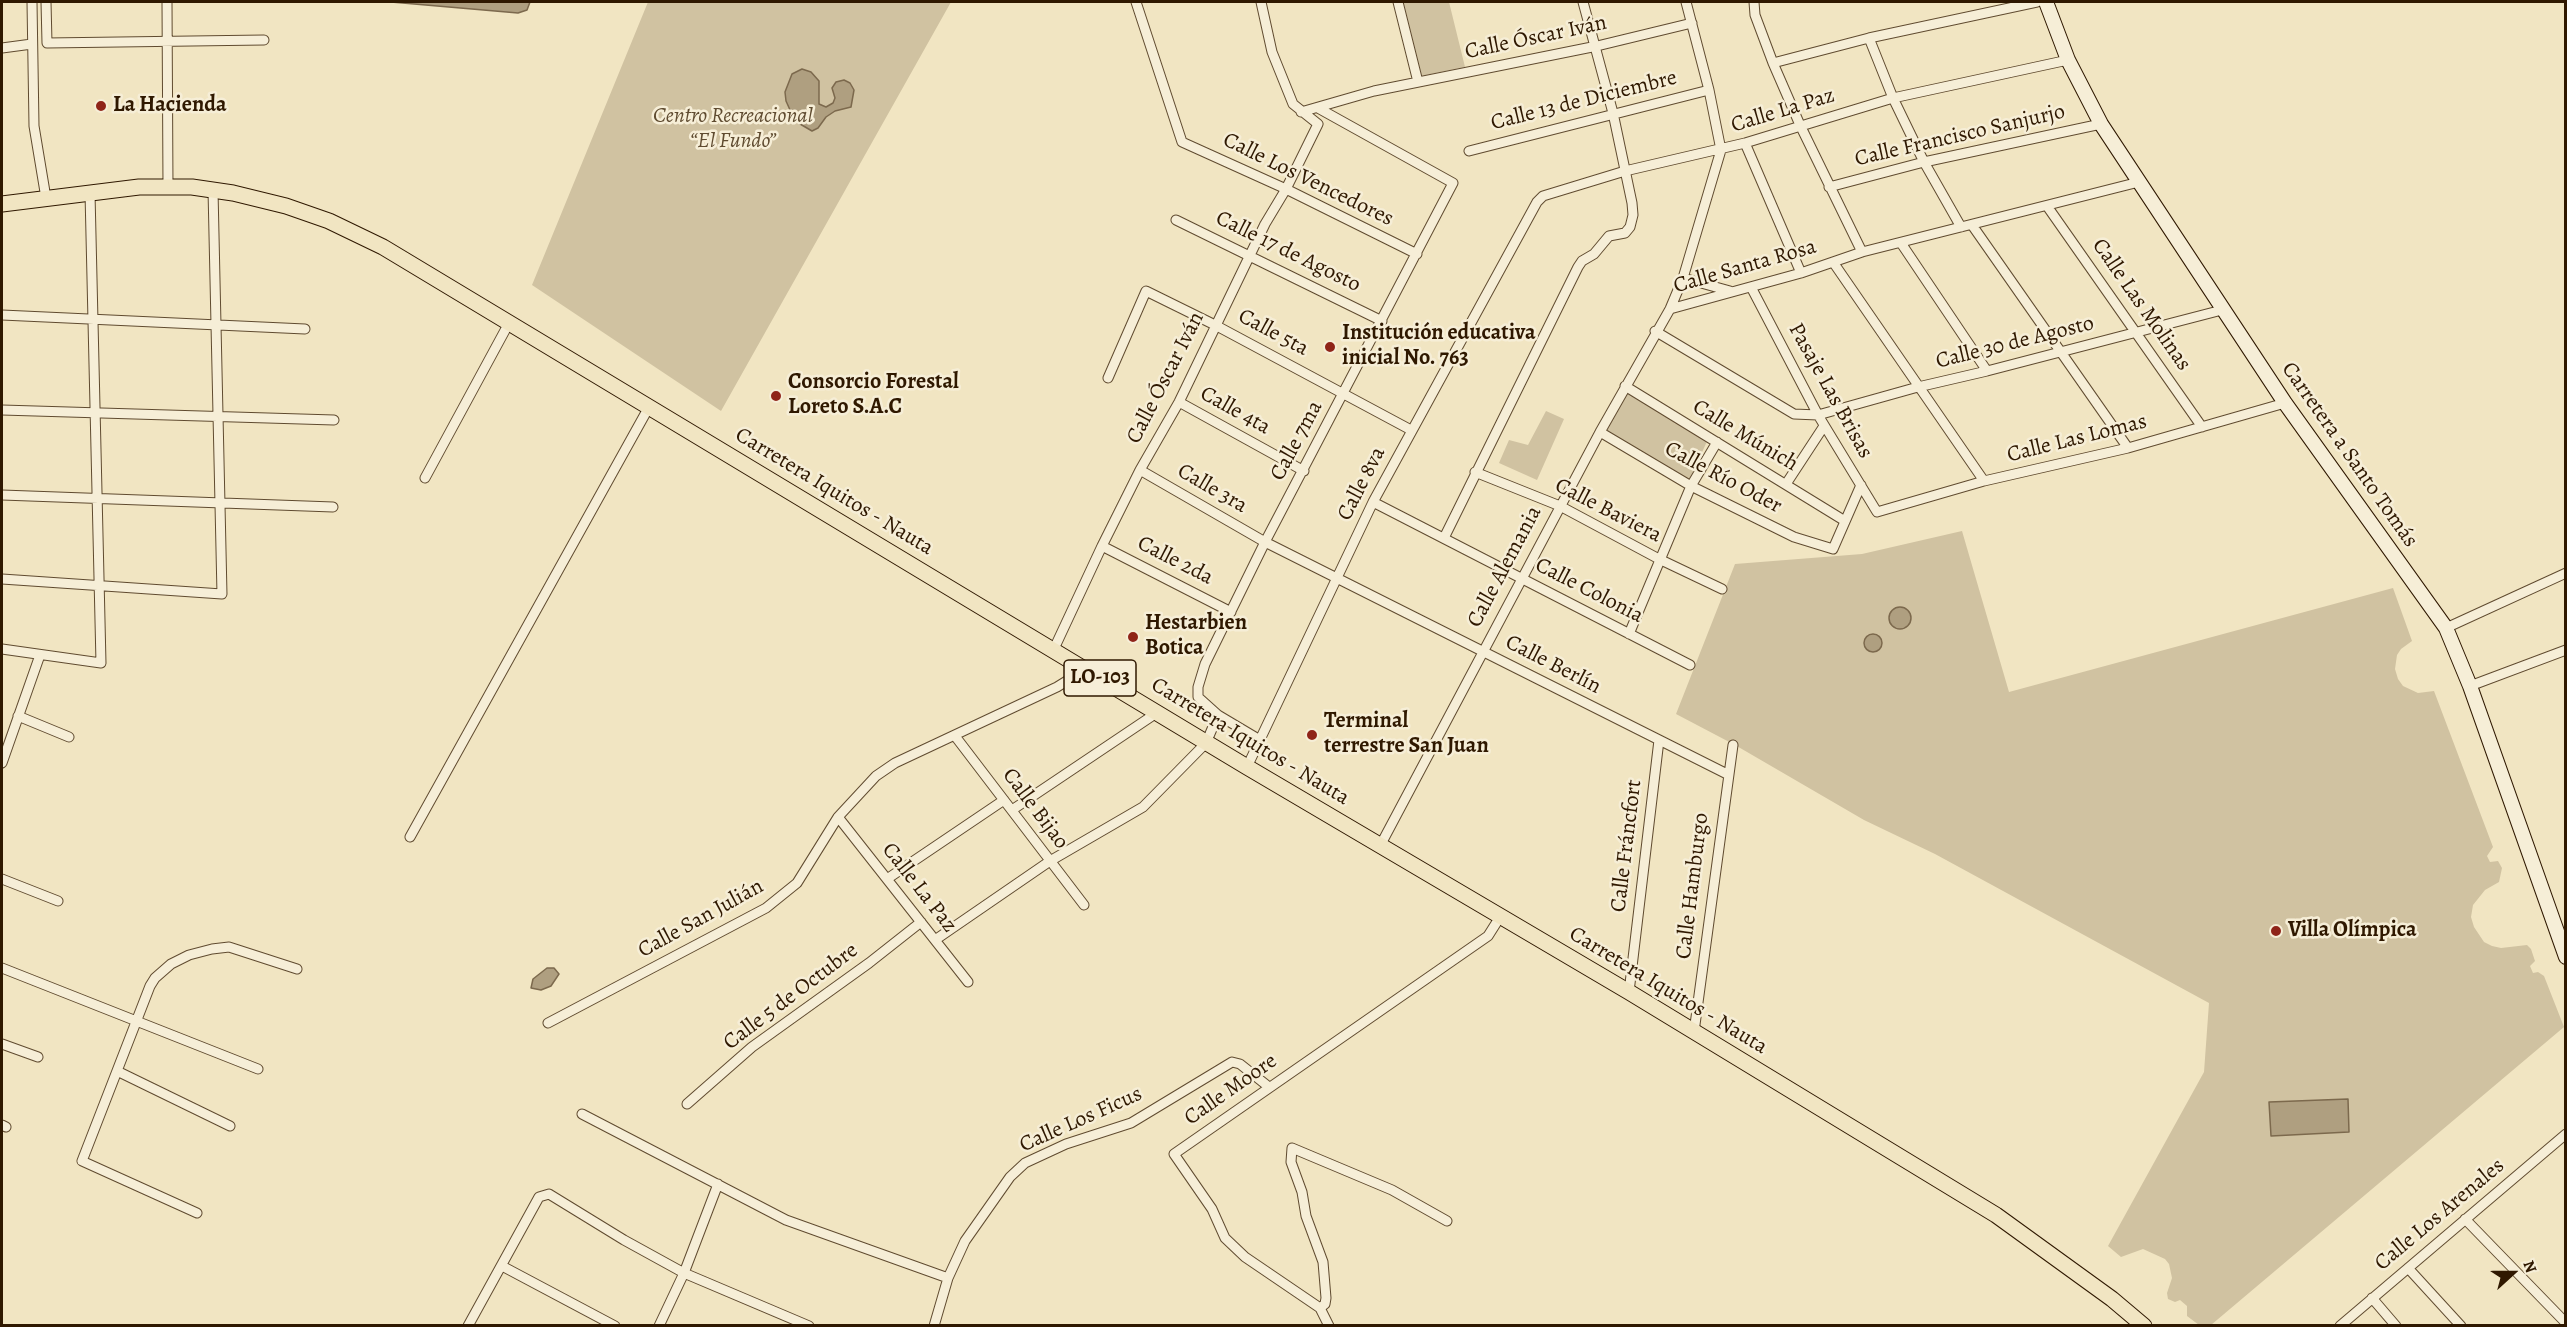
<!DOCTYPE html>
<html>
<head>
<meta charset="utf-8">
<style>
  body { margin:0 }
  #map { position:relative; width:2567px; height:1327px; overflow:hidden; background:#f1e5c2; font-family:Alegreya,serif }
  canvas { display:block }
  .frame { position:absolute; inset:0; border:3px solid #2f1800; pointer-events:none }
  .north { position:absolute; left:2483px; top:1243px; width:60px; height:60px; -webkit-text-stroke:4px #f6eed7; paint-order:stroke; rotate:69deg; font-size:16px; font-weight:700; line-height:24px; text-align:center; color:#2f1800 }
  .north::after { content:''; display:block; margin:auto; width:21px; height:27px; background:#2f1800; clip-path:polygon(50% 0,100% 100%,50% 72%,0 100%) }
</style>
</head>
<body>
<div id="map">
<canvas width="2567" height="1327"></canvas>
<div class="frame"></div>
<div class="north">N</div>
</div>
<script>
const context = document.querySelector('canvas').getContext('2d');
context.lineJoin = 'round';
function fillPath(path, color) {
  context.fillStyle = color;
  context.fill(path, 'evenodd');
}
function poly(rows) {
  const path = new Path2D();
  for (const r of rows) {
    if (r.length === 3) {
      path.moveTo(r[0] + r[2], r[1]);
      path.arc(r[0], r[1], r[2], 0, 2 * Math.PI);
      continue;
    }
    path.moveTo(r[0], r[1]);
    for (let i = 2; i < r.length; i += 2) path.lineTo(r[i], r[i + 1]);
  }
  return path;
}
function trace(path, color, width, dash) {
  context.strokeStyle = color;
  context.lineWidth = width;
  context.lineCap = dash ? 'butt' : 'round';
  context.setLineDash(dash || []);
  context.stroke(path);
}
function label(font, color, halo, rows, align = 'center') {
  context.font = font + ' Alegreya,serif';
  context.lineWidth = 5;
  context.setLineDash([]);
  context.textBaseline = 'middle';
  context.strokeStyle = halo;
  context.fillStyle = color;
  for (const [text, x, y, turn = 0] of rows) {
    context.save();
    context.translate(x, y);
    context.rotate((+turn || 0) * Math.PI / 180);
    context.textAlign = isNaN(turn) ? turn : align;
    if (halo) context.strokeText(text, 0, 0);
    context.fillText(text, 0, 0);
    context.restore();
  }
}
fillPath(poly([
  [648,2,951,2,721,411,532,285],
  [1403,2,1449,2,1465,67,1421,76],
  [1623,386,1709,437,1688,483,1600,430],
  [1546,411,1564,419,1537,480,1499,463,1509,440,1528,445],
  [1962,531,2009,692,2393,588,2412,641,2401,649,2397,655,2395,669,2398,679,2403,686,2418,693,2434,691,2493,847,2487,856,2490,862,2498,861,2502,868,2499,882,2485,890,2473,905,2471,917,2474,927,2484,942,2492,946,2501,948,2527,945,2531,949,2535,961,2530,966,2533,973,2538,972,2544,976,2564,1027,2211,1325,2199,1325,2187,1316,2187,1306,2180,1300,2175,1302,2168,1299,2167,1293,2172,1278,2169,1264,2165,1259,2143,1249,2121,1257,2108,1246,2204,1072,2209,1003,1935,854,1864,820,1735,745,1676,714,1735,564,1862,554]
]), '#d0c2a1');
const water = poly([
  [391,2,530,2,527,10,518,13,391,2],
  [802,69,811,72,819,81,819,104,826,107,833,103,835,98,832,88,836,82,844,80,850,83,854,90,851,107,835,111,826,117,818,128,812,131,795,121,786,101,785,92,792,74,802,69],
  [1900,618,11],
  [1873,643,9],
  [547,968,554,968,559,974,551,986,541,990,531,988,533,979,547,968],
  [2348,1099,2349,1132,2271,1136,2269,1102,2348,1099]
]);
fillPath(water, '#af9f80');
trace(water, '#7c694d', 1.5);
const street = poly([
  [32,2,34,126,46,198],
  [46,2,47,43,264,40],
  [167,2,168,187],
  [1136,2,1182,142,1286,189,1417,254],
  [1398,2,1418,82],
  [1754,2,1755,15,1773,63,1800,125,1862,252],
  [1869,38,1893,98,1924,162,1961,227],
  [2,48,32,44],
  [1773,63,1869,38,2037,2],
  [1301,112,1374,91,1597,46,1692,23],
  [1745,143,1801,273],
  [1469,151,1709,90],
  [1829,187,1924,162,2101,124],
  [2047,206,2202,427],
  [1176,220,1382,321],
  [1972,225,2128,448],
  [1901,243,1987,371],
  [1833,262,1984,481],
  [1683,278,1730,291],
  [1751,287,1818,415,1877,512,1984,481,2128,448,2285,403],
  [1670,309,1801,273,1862,252,2139,182],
  [2,315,305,329],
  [1655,331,1794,414,1818,415,1918,387,1987,371,2222,310],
  [1108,378,1146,291,1215,325,1411,430],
  [1625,386,1845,521],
  [1179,402,1304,471],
  [2,410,334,420],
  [1600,432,1691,486,1794,537,1833,549,1861,485],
  [1140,470,1265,542,1727,774],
  [1475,472,1560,506,1659,559,1722,589],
  [425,478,509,323],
  [1786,484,1824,426],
  [2,495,333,507],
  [1373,502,1690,665],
  [1444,538,1578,267,1582,261,1594,254,1609,236,1625,233,1630,227,1633,215,1632,203,1613,113,1583,2],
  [1102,546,1231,612],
  [2,579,222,594,213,190],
  [2446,628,2566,573],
  [1629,634,1691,486,1717,442],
  [2,649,101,663,90,193],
  [1053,651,1102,546,1140,470,1179,402,1265,224,1286,189,1318,124,1293,104,1272,52,1261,2],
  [2470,686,2566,650],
  [18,716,69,737],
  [955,736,1084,905],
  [1260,740,1218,715,1198,697,1198,687,1205,664,1265,542,1453,183,1318,108],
  [2,763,40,655],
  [1247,767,1373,502,1537,202,1543,196,1625,171,1745,143,1893,98,2068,60],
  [1012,810,1158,712],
  [838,817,968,982],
  [410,837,649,407],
  [1380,846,1600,432,1670,309,1683,278,1721,150,1709,90,1686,2],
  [2,879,58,901],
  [887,879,1004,800],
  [935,940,1050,861,1143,807,1206,743,1218,715],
  [2,968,258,1069],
  [1629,992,1659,740],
  [548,1023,766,908,797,883,838,817,876,776,895,763,1057,687,1086,669],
  [1694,1032,1733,745],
  [2,1044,38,1057],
  [117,1071,230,1126],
  [687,1104,752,1047,869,963,921,922],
  [582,1114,786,1220,948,1278],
  [2,1125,6,1127],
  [197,1213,82,1161,150,986,155,978,171,964,189,955,212,949,229,947,297,969],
  [2465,1219,2566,1323],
  [502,1266,615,1326],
  [2408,1268,2461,1326],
  [2372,1298,2396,1326],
  [1320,1308,1325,1304,1326,1298,1323,1262,1306,1216,1302,1192,1291,1162,1292,1148,1392,1190,1447,1221],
  [468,1326,539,1197,549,1194,624,1240,684,1273,809,1326],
  [659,1326,684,1273,718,1184],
  [934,1326,948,1278,965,1241,1010,1177,1025,1163,1066,1144,1131,1123,1232,1062,1240,1064,1269,1087],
  [1329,1326,1320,1308,1245,1257,1225,1238,1212,1209,1174,1154,1488,936,1500,917],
  [2340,1326,2566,1134]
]);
const secondary = poly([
  [2046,2,2068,60,2101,124,2285,403,2446,628,2470,686,2566,957]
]);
const primary = poly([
  [2,204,139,187,192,187,233,193,286,206,329,221,383,247,1247,767,1629,992,1996,1215,2112,1299,2144,1326]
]);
trace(street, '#604b30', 11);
trace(secondary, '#2f1800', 16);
trace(primary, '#2f1800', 17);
trace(street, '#f6eed7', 9);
trace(secondary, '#f6eed7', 14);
trace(primary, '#f1e5c2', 15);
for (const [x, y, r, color] of [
  [101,106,6,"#8f2418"],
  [1330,347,6,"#8f2418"],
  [776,396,6,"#8f2418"],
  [1133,637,6,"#8f2418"],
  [1312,735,6,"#8f2418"],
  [2276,931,6,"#8f2418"]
]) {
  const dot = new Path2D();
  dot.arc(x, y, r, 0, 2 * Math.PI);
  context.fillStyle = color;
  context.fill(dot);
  trace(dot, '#f6eed7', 2);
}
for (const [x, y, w] of [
  [1100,678,72]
]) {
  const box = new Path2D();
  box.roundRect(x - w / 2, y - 18, w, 36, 4.5);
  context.fillStyle = '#f6eed7';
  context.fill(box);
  trace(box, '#2f1800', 1.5);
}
label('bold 21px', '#2f1800', null, [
  ["LO-103",1100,678]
]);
label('22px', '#2f1800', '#f6eed7', [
  ["Calle Óscar Iván",1536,38,-12],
  ["Calle 13 de Diciembre",1584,101,-14],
  ["Calle La Paz",1783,111,-17],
  ["Calle Francisco Sanjurjo",1960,136,-13],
  ["Calle Los Vencedores",1308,180,26],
  ["Calle 17 de Agosto",1288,252,26],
  ["Calle Santa Rosa",1745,267,-16],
  ["Calle Las Molinas",2141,305,55],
  ["Calle 5ta",1273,333,28],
  ["Calle 30 de Agosto",2015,343,-14],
  ["Calle Óscar Iván",1166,378,-63],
  ["Pasaje Las Brisas",1830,391,61],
  ["Calle 4ta",1235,411,29],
  ["Calle Múnich",1745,436,31],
  ["Calle Las Lomas",2077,439,-14],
  ["Calle 7ma",1297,441,-62],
  ["Carretera a Santo Tomás",2349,455,55],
  ["Calle Río Oder",1723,478,28],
  ["Calle 8va",1362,484,-63],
  ["Calle 3ra",1212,489,30],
  ["Carretera Iquitos - Nauta",834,492,31],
  ["Calle Baviera",1608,511,27],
  ["Calle 2da",1175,561,27],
  ["Calle Alemania",1505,567,-62],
  ["Calle Colonia",1589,591,27],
  ["Calle Berlín",1553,665,27],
  ["Carretera Iquitos - Nauta",1250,742,31],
  ["Calle Bijao",1035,809,53],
  ["Calle Fráncfort",1627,846,-83],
  ["Calle Hamburgo",1693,886,-83],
  ["Calle La Paz",919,888,52],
  ["Calle San Julián",701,919,-29],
  ["Carretera Iquitos - Nauta",1668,991,31],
  ["Calle 5 de Octubre",791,997,-37],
  ["Calle Moore",1231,1090,-35],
  ["Calle Los Ficus",1081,1120,-24],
  ["Calle Los Arenales",2440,1215,-40]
]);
label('bold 22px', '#2f1800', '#f6eed7', [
  ["La Hacienda",113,106],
  ["Institución educativa",1342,334],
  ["inicial No. 763",1342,359],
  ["Consorcio Forestal",788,383],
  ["Loreto S.A.C",788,408],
  ["Hestarbien",1145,624],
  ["Botica",1145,649],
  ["Terminal",1324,722],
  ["terrestre San Juan",1324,747],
  ["Villa Olímpica",2288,931]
], 'left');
label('italic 22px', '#5f4b30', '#f6eed7', [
  ["Centro Recreacional",733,117],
  ["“El Fundo”",733,142]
]);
</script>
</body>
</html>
